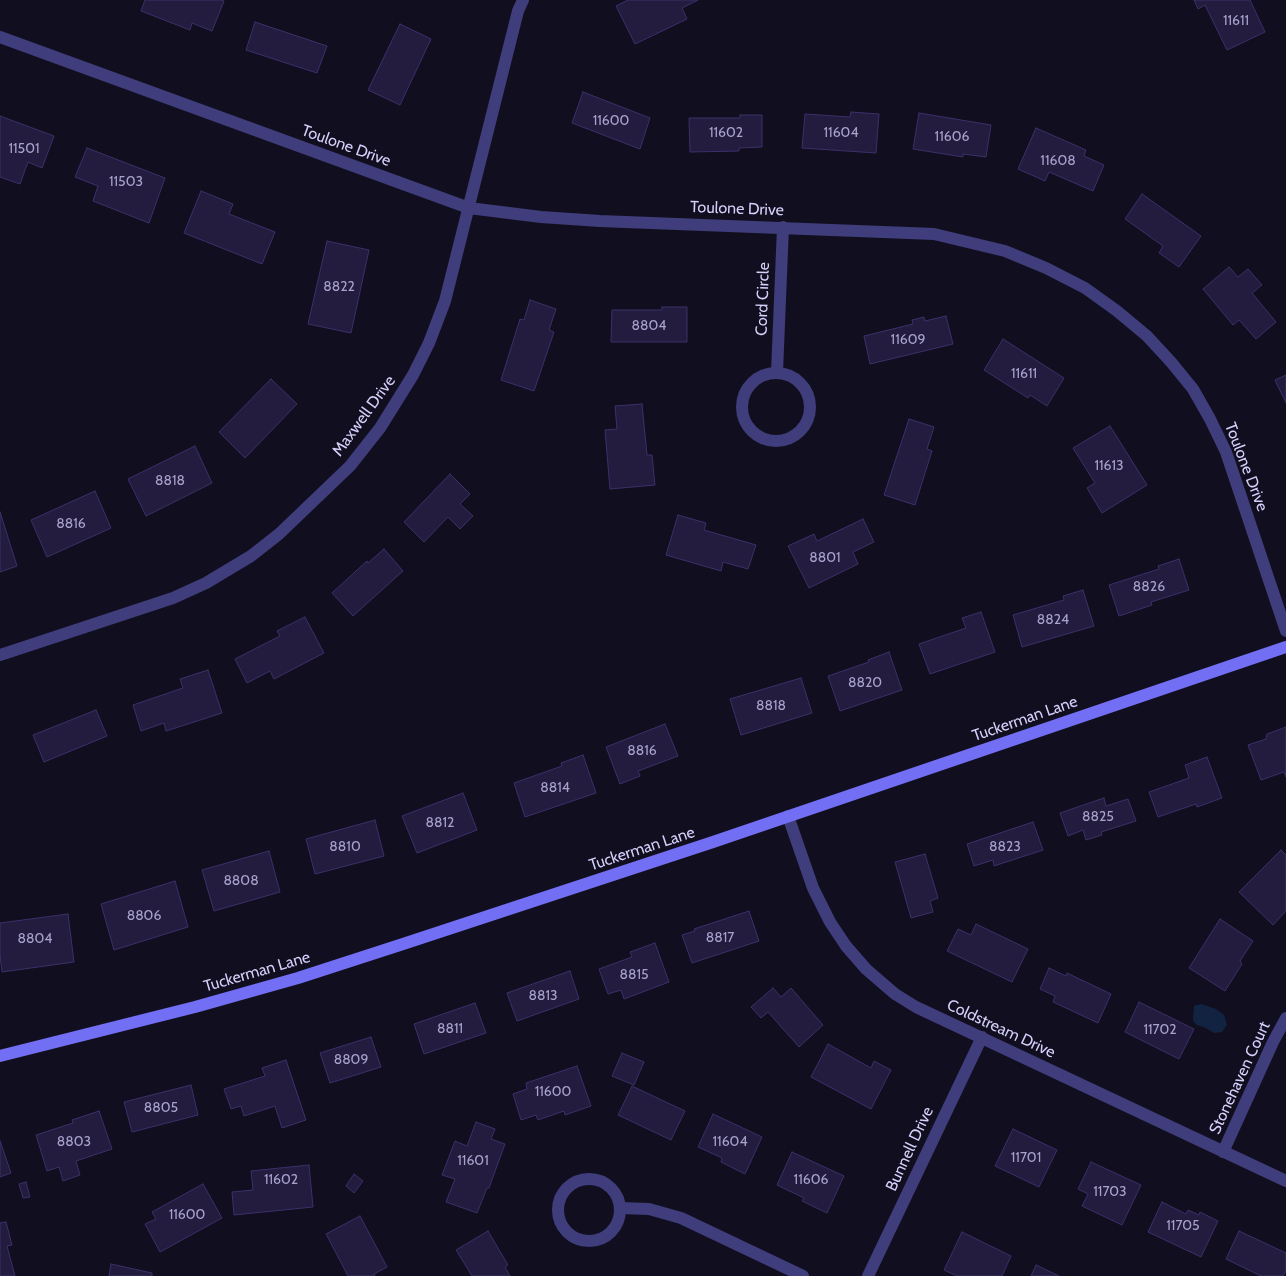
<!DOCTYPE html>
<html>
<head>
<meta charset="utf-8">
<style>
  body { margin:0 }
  canvas { display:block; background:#110e1f }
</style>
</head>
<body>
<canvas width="1286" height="1276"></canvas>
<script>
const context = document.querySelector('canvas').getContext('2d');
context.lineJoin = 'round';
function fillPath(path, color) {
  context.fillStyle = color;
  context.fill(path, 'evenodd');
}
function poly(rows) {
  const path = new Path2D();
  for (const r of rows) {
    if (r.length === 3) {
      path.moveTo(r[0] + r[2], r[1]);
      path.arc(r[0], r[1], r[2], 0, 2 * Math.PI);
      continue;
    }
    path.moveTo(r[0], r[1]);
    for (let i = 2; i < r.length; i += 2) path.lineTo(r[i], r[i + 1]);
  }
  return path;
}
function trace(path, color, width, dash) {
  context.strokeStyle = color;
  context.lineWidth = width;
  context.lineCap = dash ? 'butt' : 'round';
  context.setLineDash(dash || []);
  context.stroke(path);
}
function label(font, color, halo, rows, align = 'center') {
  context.font = font + ' Cabin,sans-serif';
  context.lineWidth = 5;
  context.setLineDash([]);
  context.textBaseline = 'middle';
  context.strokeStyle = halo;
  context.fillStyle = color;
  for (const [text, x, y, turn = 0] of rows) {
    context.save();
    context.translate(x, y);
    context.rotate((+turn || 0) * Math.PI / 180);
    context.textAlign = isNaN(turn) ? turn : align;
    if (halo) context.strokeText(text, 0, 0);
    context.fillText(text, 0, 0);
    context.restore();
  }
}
fillPath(poly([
  [1201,1004,1216,1009,1224,1015,1227,1025,1222,1032,1214,1033,1206,1028,1197,1025,1193,1021,1194,1006]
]), '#112341');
const building = poly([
  [145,0,221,0,224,1,212,31,192,23,190,30,141,11,145,0],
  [628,0,698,0,682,8,687,19,635,44,616,6,628,0],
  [1194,0,1250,0,1265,32,1227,50,1205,5,1198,9,1194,0],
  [255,22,327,46,317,73,246,50,255,22],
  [400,24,431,39,400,105,368,90,400,24],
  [583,92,650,118,640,149,572,123,583,92],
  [851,112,879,114,876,153,802,148,805,114,850,117,851,112],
  [919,113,991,125,986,157,963,154,963,157,913,149,919,113],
  [740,115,762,115,762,147,739,148,739,151,690,152,689,118,740,118,740,115],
  [0,116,54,136,42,168,28,162,20,184,0,177,0,116],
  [1036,128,1086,150,1084,156,1104,165,1093,191,1049,172,1045,181,1018,169,1036,128],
  [87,148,165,178,149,223,93,201,98,186,75,177,87,148],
  [201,191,233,204,229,214,275,232,262,264,184,233,201,191],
  [1142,194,1201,236,1179,267,1159,253,1163,246,1125,219,1142,194],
  [327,241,369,250,351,333,308,324,327,241],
  [1229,267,1238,277,1248,269,1262,285,1252,293,1276,322,1256,339,1239,320,1233,325,1203,289,1229,267],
  [530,300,556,309,549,330,554,332,534,391,501,380,520,319,524,320,530,300],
  [662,307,687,307,687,342,611,342,612,310,662,310,662,307],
  [946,316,953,344,870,364,864,336,913,324,912,320,924,317,925,321,946,316],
  [1003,339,1064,378,1047,406,1030,395,1028,398,984,370,1003,339],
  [1286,375,1286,403,1275,380,1286,375],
  [271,379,297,404,245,458,219,432,271,379],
  [642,404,647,455,652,455,655,485,610,489,605,430,617,429,615,406,642,404],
  [909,419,934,427,927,449,932,451,915,505,884,495,909,419],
  [1110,426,1147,485,1102,513,1087,488,1095,483,1073,448,1110,426],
  [195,446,212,483,146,516,128,479,195,446],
  [450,474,470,494,460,504,473,516,460,529,448,517,424,542,404,522,450,474],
  [95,491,111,528,47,557,31,520,95,491],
  [0,512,17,566,0,572,0,512],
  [678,515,706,523,704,530,756,545,748,569,723,562,721,571,666,555,678,515],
  [863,519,874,542,853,552,858,564,809,588,788,546,814,534,817,541,863,519],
  [384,549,403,571,353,616,332,593,367,561,368,563,384,549],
  [1179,559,1189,590,1151,602,1152,605,1119,616,1109,585,1159,569,1158,566,1179,559],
  [1083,590,1094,626,1022,647,1013,615,1064,600,1063,596,1083,590],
  [981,612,995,652,930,674,919,644,966,628,962,618,981,612],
  [305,617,324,653,274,679,270,671,247,683,235,659,280,636,277,631,305,617],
  [889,652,902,690,840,711,828,676,869,662,868,660,889,652],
  [208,670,222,713,166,731,164,723,141,731,133,705,183,688,180,679,208,670],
  [801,678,812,713,741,735,730,699,801,678],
  [96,710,107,736,44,762,33,735,96,710],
  [665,724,678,756,638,771,640,776,620,784,606,747,665,724],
  [1286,727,1286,777,1284,772,1261,780,1248,745,1266,739,1267,734,1286,727],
  [583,755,596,793,525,817,514,783,562,766,561,763,583,755],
  [1207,757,1222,798,1197,807,1196,804,1158,817,1149,792,1189,778,1185,765,1207,757],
  [463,793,477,830,417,853,402,816,463,793],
  [1104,798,1106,806,1128,799,1136,821,1101,832,1102,835,1086,840,1083,830,1068,836,1060,813,1104,798],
  [375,820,384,856,315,874,306,839,375,820],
  [1033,822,1043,850,994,866,993,860,974,866,967,844,1033,822],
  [1281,850,1286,855,1286,911,1273,925,1239,892,1281,850],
  [269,851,280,892,214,911,202,870,269,851],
  [925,854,938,898,930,901,933,912,911,918,895,862,925,854],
  [175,881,188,927,114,950,101,904,175,881],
  [749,911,759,941,692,963,682,935,695,931,694,929,749,911],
  [68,914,74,962,2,972,0,955,0,923,68,914],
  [1220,919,1253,941,1240,961,1242,964,1225,991,1189,968,1220,919],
  [976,924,1028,949,1012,982,947,951,958,929,971,935,976,924],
  [655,943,669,982,624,999,621,990,608,994,599,969,632,957,630,952,655,943],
  [1049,968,1066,976,1067,973,1111,994,1098,1023,1053,1002,1055,996,1040,989,1049,968],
  [570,971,579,999,517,1021,507,993,570,971],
  [773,988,781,997,791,988,823,1025,799,1047,768,1012,761,1018,751,1007,773,988],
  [1139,1002,1194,1029,1179,1059,1125,1032,1139,1002],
  [475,1003,486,1033,424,1054,414,1024,475,1003],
  [371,1037,381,1067,330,1083,320,1053,371,1037],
  [828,1044,871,1068,874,1061,891,1070,871,1109,811,1077,828,1044],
  [622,1053,644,1062,634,1085,612,1076,622,1053],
  [286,1060,306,1120,282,1128,275,1106,244,1116,241,1106,231,1109,224,1089,265,1076,262,1068,286,1060],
  [577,1066,591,1106,565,1115,564,1111,538,1120,536,1115,521,1120,513,1094,527,1089,526,1083,577,1066],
  [191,1085,198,1115,132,1132,124,1102,191,1085],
  [632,1086,685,1111,671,1140,618,1115,632,1086],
  [99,1111,112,1149,76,1161,80,1175,63,1181,59,1167,47,1171,36,1135,73,1123,72,1120,99,1111],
  [713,1114,762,1137,745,1174,721,1162,722,1158,698,1147,713,1114],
  [476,1122,495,1129,491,1139,505,1144,489,1188,487,1188,477,1213,446,1202,455,1179,442,1175,455,1141,467,1146,476,1122],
  [1013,1129,1057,1150,1039,1187,995,1166,1013,1129],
  [0,1141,11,1173,0,1177,0,1141],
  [792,1152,844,1176,827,1213,802,1201,804,1198,777,1185,792,1152],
  [1091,1162,1141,1185,1122,1225,1082,1206,1088,1194,1078,1189,1091,1162],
  [309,1165,313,1207,234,1215,232,1192,253,1190,251,1171,309,1165],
  [354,1174,363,1181,354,1193,346,1186,354,1174],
  [26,1182,30,1197,23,1198,19,1184,26,1182],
  [203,1184,222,1218,160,1252,145,1224,156,1219,152,1212,203,1184],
  [1162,1202,1186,1214,1188,1210,1199,1215,1200,1212,1218,1221,1201,1257,1148,1232,1162,1202],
  [360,1216,387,1267,374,1274,375,1276,348,1276,326,1234,360,1216],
  [6,1222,12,1245,7,1246,15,1276,0,1276,0,1223,6,1222],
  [488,1231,508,1265,505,1267,510,1276,472,1276,456,1250,488,1231],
  [1239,1231,1286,1253,1286,1271,1283,1276,1261,1276,1226,1259,1239,1231],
  [962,1232,1011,1256,1002,1276,957,1276,944,1270,962,1232],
  [111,1264,152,1273,152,1276,109,1276,111,1264],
  [1036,1265,1059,1276,1031,1276,1036,1265]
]);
fillPath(building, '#231c3f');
trace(building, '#3b3069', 1);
trace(poly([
  [0,37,469,208,541,217,600,221,934,234,1005,251,1046,268,1085,288,1117,311,1147,336,1171,362,1193,389,1210,419,1226,452,1286,631],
  [777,372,783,227],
  [776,407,34],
  [0,655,173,598,206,583,251,556,279,534,350,466,380,428,413,375,429,343,445,301,518,11,523,0],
  [788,816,813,888,830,922,846,946,866,969,895,994,916,1007,1286,1181],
  [1223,1152,1273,1042,1286,1018],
  [589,1210,31],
  [621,1208,649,1209,681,1218,803,1276],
  [868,1276,982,1037]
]), '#3f3d7b', 12);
trace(poly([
  [0,1056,195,1007,298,978,403,944,713,842,1286,647]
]), '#726ff4', 12);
label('14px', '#a8a3cc', null, [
  ["11611",1236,21],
  ["11600",611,121],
  ["11602",726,133],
  ["11604",841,133],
  ["11606",952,137],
  ["11501",24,149],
  ["11608",1058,161],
  ["11503",126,182],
  ["8822",339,287],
  ["8804",649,326],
  ["11609",908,340],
  ["11611",1024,374],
  ["11613",1109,466],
  ["8818",170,481],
  ["8816",71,524],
  ["8801",825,558],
  ["8826",1149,587],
  ["8824",1053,620],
  ["8820",865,683],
  ["8818",771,706],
  ["8816",642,751],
  ["8814",555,788],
  ["8825",1098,817],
  ["8812",440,823],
  ["8810",345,847],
  ["8823",1005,847],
  ["8808",241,881],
  ["8806",144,916],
  ["8817",720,938],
  ["8804",35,939],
  ["8815",634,975],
  ["8813",543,996],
  ["8811",450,1029],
  ["11702",1160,1030],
  ["8809",351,1060],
  ["11600",553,1092],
  ["8805",161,1108],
  ["8803",74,1142],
  ["11604",730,1142],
  ["11701",1026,1158],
  ["11601",473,1161],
  ["11602",281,1180],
  ["11606",811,1180],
  ["11703",1110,1192],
  ["11600",187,1215],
  ["11705",1183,1226]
]);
label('16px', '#d5d0fb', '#110e1f', [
  ["Toulone Drive",346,146,20],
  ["Toulone Drive",737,209,2],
  ["Cord Circle",763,299,-88],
  ["Maxwell Drive",364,416,-54],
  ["Toulone Drive",1246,467,69],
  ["Tuckerman Lane",1025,719,-19],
  ["Tuckerman Lane",642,849,-18],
  ["Tuckerman Lane",257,972,-16],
  ["Coldstream Drive",1001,1029,25],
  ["Stonehaven Court",1240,1078,-65],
  ["Bunnell Drive",910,1149,-65]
]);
</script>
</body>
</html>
